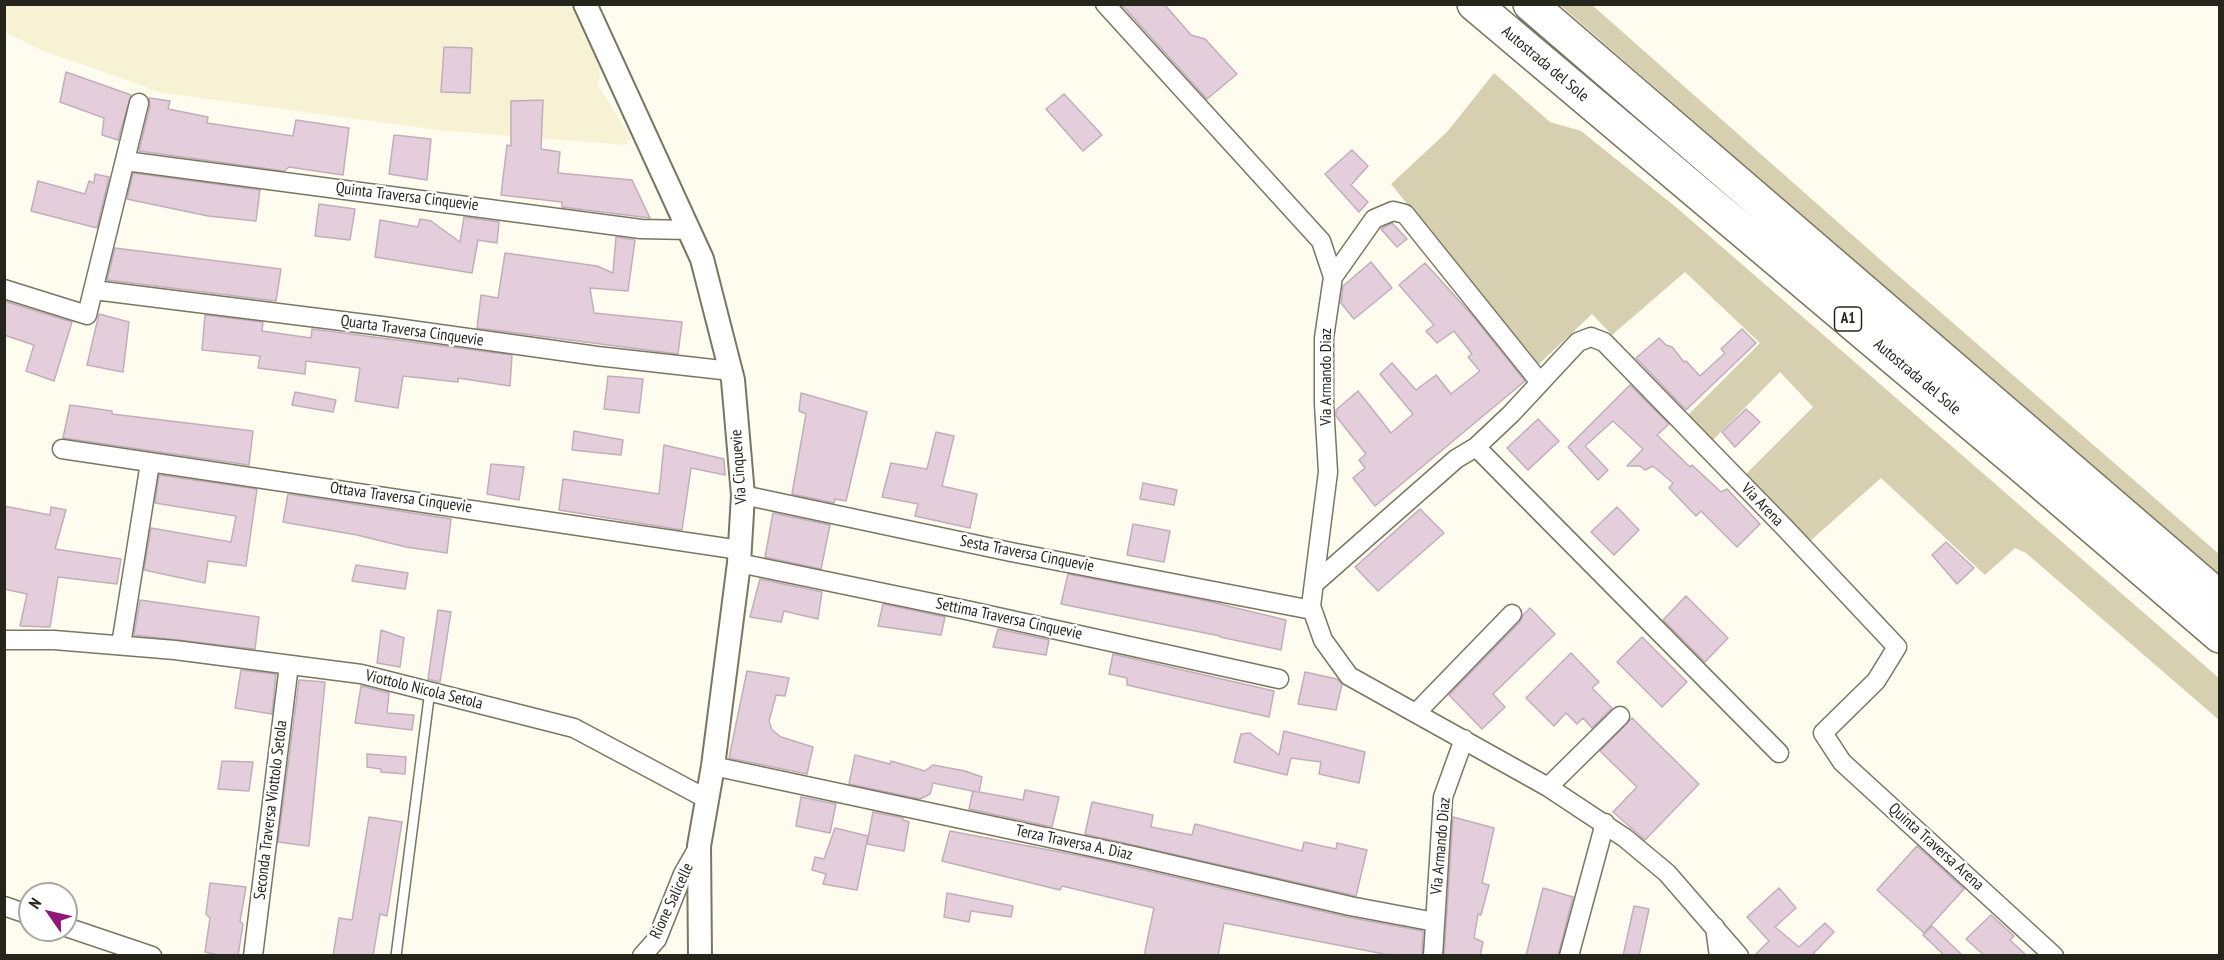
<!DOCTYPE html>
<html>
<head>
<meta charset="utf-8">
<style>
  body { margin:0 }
  #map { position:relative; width:2224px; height:960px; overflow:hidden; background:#fefcee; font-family:"PT Sans Narrow",sans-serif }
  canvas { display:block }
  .frame { position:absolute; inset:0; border:6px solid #26251c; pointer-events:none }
  .north { position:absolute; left:18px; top:882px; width:60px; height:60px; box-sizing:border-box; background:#fff; border:2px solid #a8a8a4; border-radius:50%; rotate:304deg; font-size:16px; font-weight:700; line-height:24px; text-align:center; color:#26251c }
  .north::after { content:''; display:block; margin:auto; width:21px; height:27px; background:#8f1878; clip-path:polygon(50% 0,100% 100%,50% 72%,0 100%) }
</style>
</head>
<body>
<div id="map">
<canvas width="2224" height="960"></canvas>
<div class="frame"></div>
<div class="north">N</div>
</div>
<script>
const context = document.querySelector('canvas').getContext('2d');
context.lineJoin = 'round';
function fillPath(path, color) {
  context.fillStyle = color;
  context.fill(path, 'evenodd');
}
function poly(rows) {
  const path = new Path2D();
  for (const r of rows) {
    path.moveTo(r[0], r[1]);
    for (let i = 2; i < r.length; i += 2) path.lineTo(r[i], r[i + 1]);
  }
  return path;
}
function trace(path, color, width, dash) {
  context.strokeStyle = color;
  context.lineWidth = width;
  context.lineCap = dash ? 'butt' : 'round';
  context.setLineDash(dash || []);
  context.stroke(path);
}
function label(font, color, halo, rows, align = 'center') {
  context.font = font + ' "PT Sans Narrow",sans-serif';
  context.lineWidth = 5;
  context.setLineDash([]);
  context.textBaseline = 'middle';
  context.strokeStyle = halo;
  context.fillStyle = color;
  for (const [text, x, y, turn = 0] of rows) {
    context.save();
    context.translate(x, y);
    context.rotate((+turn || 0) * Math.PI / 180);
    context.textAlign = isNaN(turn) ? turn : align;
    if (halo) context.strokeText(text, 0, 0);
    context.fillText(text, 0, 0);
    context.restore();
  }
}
fillPath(poly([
  [4,5,570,5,601,69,598,85,631,138,626,145,438,130,163,93,41,50,5,32]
]), '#f7f2d3');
fillPath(poly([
  [1560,5,1592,5,1892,270,2219,554,2219,578],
  [1494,73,1550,122,1581,131,1677,208,2219,678,2219,720,2026,553,2015,548,1985,575,1881,478,1808,543,1745,475,1813,407,1780,372,1711,442,1687,416,1760,343,1685,272,1612,335,1592,314,1538,365,1391,184,1447,132]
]), '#d6d0b1');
const building = poly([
  [1121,4,1164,4,1191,35,1205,39,1237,74,1207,99,1121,4],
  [444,47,472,48,470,93,441,92,444,47],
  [66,72,131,95,118,140,102,135,104,118,60,102,66,72],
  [1064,94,1102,135,1083,151,1046,109,1064,94],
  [149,98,170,101,168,109,208,117,207,123,293,136,296,120,349,128,343,175,289,167,284,171,139,151,150,106,149,98],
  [543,100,541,149,560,152,558,173,632,180,650,218,562,207,562,202,501,195,507,145,511,146,511,101,543,100],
  [394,135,431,139,427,180,389,174,394,135],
  [1352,150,1368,166,1351,185,1368,202,1359,212,1325,174,1352,150],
  [133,173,260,190,256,221,208,216,127,199,133,173],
  [95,174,109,177,97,228,31,211,38,181,85,194,89,181,94,183,95,174],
  [319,204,355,209,350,240,315,236,319,204],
  [464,217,499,222,497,243,478,240,472,273,375,257,380,220,418,227,420,219,431,221,460,242,464,217],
  [1392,223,1407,239,1397,247,1381,229,1392,223],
  [616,237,635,240,628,291,590,288,594,313,682,322,678,354,477,328,481,295,498,298,505,253,597,266,613,273,616,237],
  [115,248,281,269,276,301,107,280,115,248],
  [1371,262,1392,288,1354,319,1341,303,1343,286,1371,262],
  [1425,263,1472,315,1525,381,1375,506,1353,478,1365,468,1359,460,1366,454,1336,416,1336,410,1358,391,1391,433,1413,414,1380,374,1392,363,1416,390,1436,375,1451,394,1480,371,1468,357,1472,354,1454,331,1437,343,1426,331,1434,325,1399,285,1425,263],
  [4,301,72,322,54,381,26,371,34,345,4,335,4,301],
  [99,314,129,322,123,372,87,365,99,314],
  [205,315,263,322,262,331,311,338,312,329,512,355,510,386,458,378,458,382,403,376,398,408,355,401,360,368,306,361,305,374,258,368,260,356,202,350,205,315],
  [1742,329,1756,343,1686,410,1636,358,1659,338,1666,345,1672,347,1684,362,1686,361,1700,376,1725,353,1721,349,1742,329],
  [608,376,643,379,639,413,604,409,608,376],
  [1630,385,1669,424,1657,435,1690,467,1692,465,1721,492,1727,489,1760,524,1737,547,1701,511,1696,516,1669,488,1673,483,1653,466,1645,470,1640,466,1627,466,1643,449,1613,421,1585,446,1608,470,1598,480,1568,447,1630,385],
  [295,392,336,400,333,412,292,405,295,392],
  [801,393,867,412,846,501,835,499,834,503,792,494,806,414,799,411,801,393],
  [70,405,112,411,112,414,253,431,249,465,63,438,70,405],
  [1746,409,1760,422,1735,447,1722,432,1746,409],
  [1538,419,1559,441,1528,470,1507,448,1538,419],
  [574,431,623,440,621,455,572,450,574,431],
  [936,432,954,436,942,486,977,494,970,528,915,516,918,504,882,497,891,463,927,469,936,432],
  [664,445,724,459,725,475,691,468,682,530,559,510,563,479,659,494,664,445],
  [491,464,524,467,519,500,487,494,491,464],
  [159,475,257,489,246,566,208,561,205,583,144,570,151,528,231,542,236,516,155,503,159,475],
  [1143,483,1177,490,1174,505,1140,499,1143,483],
  [288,494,451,519,447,553,406,547,357,535,283,522,288,494],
  [4,506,50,515,51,507,66,510,55,549,121,559,117,584,58,577,50,627,20,626,27,594,4,589,4,506],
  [1617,507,1639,530,1614,555,1591,532,1617,507],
  [1420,509,1444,533,1378,591,1355,567,1420,509],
  [773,513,830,525,821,569,765,557,773,513],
  [1133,524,1170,531,1164,562,1127,555,1133,524],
  [1946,542,1974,568,1957,584,1932,555,1946,542],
  [356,565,408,573,405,589,352,581,356,565],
  [1068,574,1207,601,1286,620,1281,650,1220,637,1220,636,1061,604,1068,574],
  [760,579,822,592,818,619,784,611,781,622,750,617,760,579],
  [1686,596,1728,638,1705,662,1663,620,1686,596],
  [140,600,259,617,255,649,134,635,140,600],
  [883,604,945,617,941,635,878,626,883,604],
  [1530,608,1555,634,1493,694,1505,707,1482,729,1449,695,1520,622,1523,615,1530,608],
  [438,610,451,612,440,682,428,679,438,610],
  [998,629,1049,640,1046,655,993,647,998,629],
  [381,630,404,638,400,667,377,663,381,630],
  [1642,637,1687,682,1662,707,1617,662,1642,637],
  [1571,653,1599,682,1592,688,1612,708,1592,728,1583,718,1577,724,1566,713,1554,726,1526,698,1571,653],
  [1113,654,1274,691,1269,717,1127,685,1127,678,1109,674,1113,654],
  [241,670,276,674,272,714,235,708,241,670],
  [747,671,789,678,785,696,776,695,769,721,772,730,781,737,813,747,807,774,729,758,747,671],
  [1305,672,1337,679,1342,684,1336,710,1298,704,1305,672],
  [299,680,325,682,309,846,278,842,299,680],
  [361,686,389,693,387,713,414,715,412,730,355,723,361,686],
  [1632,718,1699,784,1645,840,1613,812,1637,787,1600,751,1632,718],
  [1284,731,1365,752,1359,783,1319,774,1321,762,1291,758,1287,775,1234,762,1241,734,1250,733,1279,755,1284,731],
  [367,754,406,757,405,774,381,772,381,769,367,767,367,754],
  [855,755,890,764,891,761,925,771,933,765,965,771,982,777,979,792,1023,800,1025,790,1059,797,1052,827,969,809,973,791,977,792,933,783,930,794,920,799,849,784,855,755],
  [222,761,253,762,249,791,218,789,222,761],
  [801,797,836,804,830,833,796,826,801,797],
  [1092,802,1153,815,1151,827,1192,835,1195,824,1302,851,1304,842,1336,849,1337,843,1367,850,1356,896,1085,834,1092,802],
  [873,812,903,818,903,820,909,822,904,851,867,844,873,812],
  [369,817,402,822,387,916,380,914,373,956,333,956,339,918,352,920,369,817],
  [1453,817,1494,828,1482,883,1489,885,1481,915,1478,914,1474,938,1483,942,1480,956,1444,956,1453,817],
  [835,828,868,836,857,890,823,884,826,874,812,870,815,857,824,859,835,828],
  [950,831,1096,859,1347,917,1423,931,1422,956,1384,954,1224,923,1218,956,1144,956,1154,908,1062,886,1060,890,942,861,950,831],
  [1917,846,1964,889,1924,933,1877,890,1917,846],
  [210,883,246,887,240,921,243,924,238,956,223,956,205,952,210,918,206,914,210,883],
  [1543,888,1573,897,1558,956,1526,956,1543,888],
  [1779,888,1796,908,1775,927,1799,947,1825,923,1834,932,1811,956,1754,956,1769,941,1747,917,1779,888],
  [947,893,1013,906,1011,917,971,911,969,922,944,917,947,893],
  [1634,906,1649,909,1639,956,1623,956,1634,906],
  [1991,915,2014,936,2010,940,2027,956,1985,956,1966,939,1991,915],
  [1932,926,1963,956,1945,956,1923,935,1932,926]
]);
fillPath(building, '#e4cedc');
trace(building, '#c2adbb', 1.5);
const service = poly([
  [396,956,430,690]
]);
const minor = poly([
  [1105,4,1321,241,1333,277,1324,338,1324,404,1328,472,1311,606,1323,640,1349,676,1548,787,1625,838,1667,873,1739,956],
  [125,161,641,229,689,230],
  [1333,277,1374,219,1393,211,1405,214,1539,381],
  [4,289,87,315,139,103],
  [94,290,382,326,597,356,731,371],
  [1476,447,1779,753],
  [62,449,740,550],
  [743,495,1011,552,1312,610],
  [739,563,966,610,1279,679],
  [1315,583,1456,459,1476,447,1511,414,1578,342,1591,337,1604,342,1785,528,1897,647,1876,681,1823,733,1842,762,2054,956],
  [4,640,54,640,175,650,361,674,574,728,707,799],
  [121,645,150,463],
  [1416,713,1512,614],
  [713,766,1134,856,1350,906,1435,922],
  [1548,787,1620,716],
  [4,906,30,915],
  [66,927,152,956],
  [1715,927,1719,956],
  [253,956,289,665],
  [642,956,657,939,683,874,699,846],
  [1433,956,1443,797,1464,739],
  [1569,956,1605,823]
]);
const tertiary = poly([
  [585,4,702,259,733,380,743,495,739,563,713,766,699,846,700,956]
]);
const motorway = poly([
  [1474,4,2023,467,2220,636],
  [1530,4,2220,598]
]);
trace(service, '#797661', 12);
trace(minor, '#797661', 21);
trace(tertiary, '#797661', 26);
trace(motorway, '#797661', 36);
trace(service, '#fff', 9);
trace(minor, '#fff', 18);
trace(tertiary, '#fff', 22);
trace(motorway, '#fff', 33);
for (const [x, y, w] of [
  [1848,319,27]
]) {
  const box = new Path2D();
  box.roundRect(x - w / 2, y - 12, w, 24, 4.5);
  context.fillStyle = '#fff';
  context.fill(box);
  trace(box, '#26251c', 1.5);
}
label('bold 15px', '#26251c', null, [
  ["A1",1848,319]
]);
label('16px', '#26251c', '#fff', [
  ["Autostrada del Sole",1545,64,40],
  ["Quinta Traversa Cinquevie",407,197,7],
  ["Quarta Traversa Cinquevie",412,331,8],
  ["Via Armando Diaz",1326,377,-90],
  ["Autostrada del Sole",1917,377,40],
  ["Via Cinquevie",739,467,-94],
  ["Ottava Traversa Cinquevie",401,498,8],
  ["Via Arena",1762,505,46],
  ["Sesta Traversa Cinquevie",1027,554,11],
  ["Settima Traversa Cinquevie",1009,619,12],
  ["Viottolo Nicola Setola",424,690,14],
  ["Seconda Traversa Viottolo Setola",271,810,-83],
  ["Terza Traversa A. Diaz",1074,843,12],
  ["Via Armando Diaz",1441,846,-85],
  ["Quinta Traversa Arena",1936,847,42],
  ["Rione Salicelle",672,901,-65]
]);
</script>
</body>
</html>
